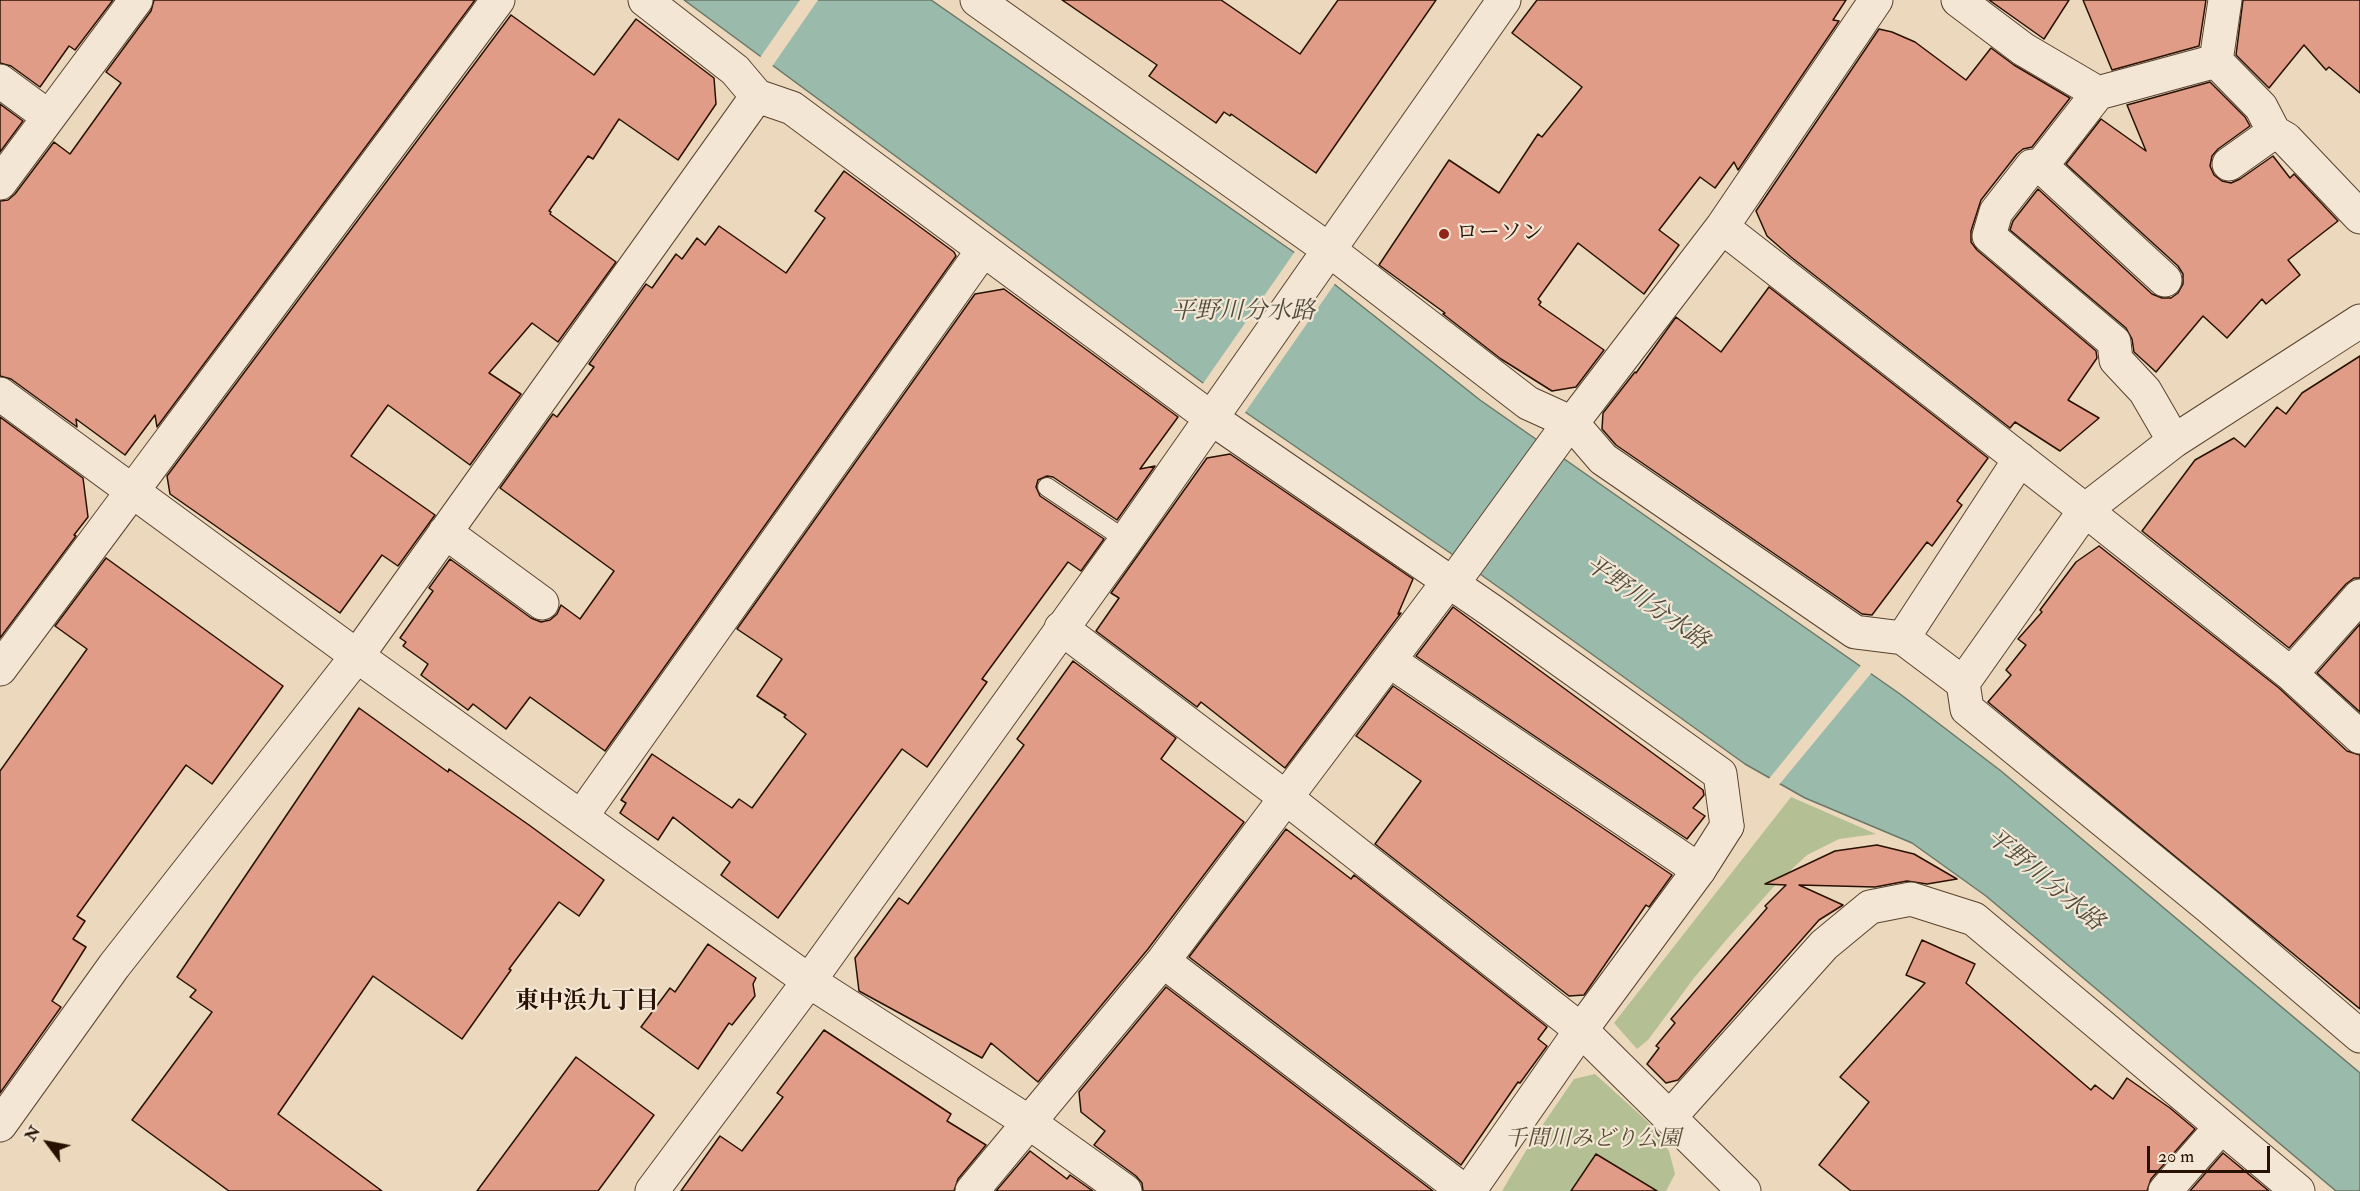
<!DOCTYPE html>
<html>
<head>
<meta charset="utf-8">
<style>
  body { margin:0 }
  #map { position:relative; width:2360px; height:1191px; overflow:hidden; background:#ecd8bd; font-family:"IM FELL Double Pica",serif }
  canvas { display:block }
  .north { position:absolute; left:18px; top:1113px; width:60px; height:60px; -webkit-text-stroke:4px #f3e6d4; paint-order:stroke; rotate:302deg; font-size:16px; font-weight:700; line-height:24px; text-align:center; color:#281100 }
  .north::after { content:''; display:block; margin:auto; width:21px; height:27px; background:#281100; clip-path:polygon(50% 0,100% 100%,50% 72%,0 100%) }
  .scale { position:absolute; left:2147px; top:1146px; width:123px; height:27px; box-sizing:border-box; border:3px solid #281100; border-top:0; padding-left:8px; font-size:18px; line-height:21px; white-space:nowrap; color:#281100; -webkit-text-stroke:4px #f3e6d4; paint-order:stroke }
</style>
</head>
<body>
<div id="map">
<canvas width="2360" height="1191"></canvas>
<div class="north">N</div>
<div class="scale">20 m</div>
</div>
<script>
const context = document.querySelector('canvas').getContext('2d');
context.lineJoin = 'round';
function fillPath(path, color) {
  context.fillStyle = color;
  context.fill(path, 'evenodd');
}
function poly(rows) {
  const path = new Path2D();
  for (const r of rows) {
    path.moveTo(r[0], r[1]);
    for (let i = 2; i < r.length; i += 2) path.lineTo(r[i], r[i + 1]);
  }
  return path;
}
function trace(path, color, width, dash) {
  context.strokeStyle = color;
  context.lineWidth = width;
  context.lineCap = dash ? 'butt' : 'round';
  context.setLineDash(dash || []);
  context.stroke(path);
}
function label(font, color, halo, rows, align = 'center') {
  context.font = font + ' "IM FELL Double Pica","Noto Serif JP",serif';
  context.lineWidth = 4.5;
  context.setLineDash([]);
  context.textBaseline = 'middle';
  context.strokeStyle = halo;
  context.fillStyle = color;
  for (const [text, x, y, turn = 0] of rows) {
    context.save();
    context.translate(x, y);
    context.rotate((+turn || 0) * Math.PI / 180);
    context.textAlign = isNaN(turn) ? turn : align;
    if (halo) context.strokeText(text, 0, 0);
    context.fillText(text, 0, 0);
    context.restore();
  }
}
fillPath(poly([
  [1791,797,1876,834,1839,839,1807,855,1777,883,1727,939,1694,978,1648,1040,1637,1049,1614,1023],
  [1595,1074,1648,1122,1669,1151,1675,1174,1666,1191,1502,1191,1533,1139,1574,1079]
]), '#b4bf94');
const water = poly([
  [684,0,931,0,1295,253,1480,400,1900,694,2001,771,2360,1073,2360,1191,2336,1191,1986,896,1912,843,1805,798,1745,764,1462,561,1203,383,684,0]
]);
fillPath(water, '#9abbab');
trace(water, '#6c7767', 1.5);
fillPath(poly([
  [800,0,818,0,771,68,759,59],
  [1296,250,1336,282,1244,414,1202,385],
  [1862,664,1873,671,1778,786,1768,780]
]), '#ecd8bd');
const building = poly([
  [0,0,113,0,75,50,69,46,40,87,11,66,0,63,0,0],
  [154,0,475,0,157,427,155,415,125,455,76,419,77,427,11,379,0,376,0,201,8,200,15,194,54,142,70,154,121,83,106,72,151,11,154,0],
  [1062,0,1221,0,1300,54,1338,0,1436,0,1316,173,1231,114,1230,116,1224,112,1216,123,1149,76,1157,65,1062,0],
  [1537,0,1846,0,1833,20,1839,21,1738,170,1734,162,1715,188,1700,177,1659,230,1679,245,1644,294,1578,243,1538,299,1541,302,1539,305,1604,350,1576,387,1552,391,1501,359,1443,314,1445,313,1379,265,1449,160,1499,193,1538,134,1542,137,1582,87,1512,33,1537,0],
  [1989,0,2069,0,2044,39,1989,0],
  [2083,0,2206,0,2199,46,2112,70,2083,0],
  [2243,0,2360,0,2360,93,2329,67,2326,70,2304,45,2269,88,2236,55,2243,0],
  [511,15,594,75,636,19,714,78,716,104,678,160,619,119,593,159,588,156,549,211,551,212,550,214,616,262,558,342,532,323,489,373,521,394,470,465,388,405,351,456,435,515,398,566,382,555,340,613,170,494,167,476,511,15],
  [1879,29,1892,32,1915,42,1966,80,1991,48,2014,65,2070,98,2032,147,2023,149,2017,154,1981,200,1971,231,1971,242,1977,250,2096,351,2097,358,2068,400,2099,418,2060,451,2015,422,2010,428,1791,257,1767,236,1756,211,1879,29],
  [2210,82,2245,117,2250,126,2218,149,2212,156,2210,166,2214,175,2222,181,2231,183,2240,179,2273,156,2290,178,2294,174,2338,221,2288,260,2300,275,2266,304,2262,299,2227,338,2203,316,2156,372,2134,352,2132,339,2126,328,2010,230,2013,221,2038,189,2152,294,2162,298,2171,298,2178,293,2183,284,2183,274,2178,266,2066,164,2101,119,2146,151,2127,105,2210,82],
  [0,104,23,121,0,152,0,104],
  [844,171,954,252,956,256,605,751,530,697,506,729,473,704,468,710,421,675,428,664,403,646,406,642,400,638,433,591,429,588,450,559,531,618,541,622,550,620,557,614,561,605,580,619,614,571,500,488,553,414,557,417,594,367,589,364,646,284,652,288,676,254,682,259,697,238,705,245,719,226,786,273,825,218,815,211,844,171],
  [1769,287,1988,458,1957,501,1962,505,1932,546,1927,542,1872,615,1862,614,1616,445,1602,429,1603,413,1635,372,1636,373,1676,317,1721,352,1769,287],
  [1004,289,1178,417,1140,469,1155,466,1117,520,1053,477,1047,476,1038,480,1036,487,1040,496,1104,539,1081,571,1068,562,982,679,987,682,927,767,902,749,778,918,721,875,730,862,673,817,658,840,620,813,626,803,621,800,652,754,732,808,739,799,752,808,806,734,784,717,786,715,757,696,782,659,737,629,975,294,1004,289],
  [2360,356,2360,578,2354,578,2346,584,2289,648,2142,531,2195,460,2234,438,2245,447,2277,407,2286,414,2302,393,2360,356],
  [0,417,83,478,88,517,74,535,76,536,0,638,0,417],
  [1230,454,1413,579,1398,614,1401,613,1285,768,1201,702,1197,707,1096,631,1119,598,1111,593,1207,458,1230,454],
  [2099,546,2279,688,2347,751,2360,755,2360,1009,1988,702,2011,675,2006,670,2026,645,2018,639,2042,612,2040,610,2076,562,2099,546],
  [106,558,283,686,212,784,186,765,77,916,85,921,73,939,86,947,52,1001,61,1007,0,1093,0,771,87,649,55,626,106,558],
  [1453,607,1703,790,1704,795,1693,808,1705,816,1687,839,1416,656,1453,607],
  [2360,624,2360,712,2317,673,2360,624],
  [1073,661,1176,738,1161,759,1244,822,1148,949,1038,1082,991,1043,982,1058,859,991,855,958,899,898,908,904,1024,745,1017,739,1073,661],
  [1393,686,1672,875,1649,907,1646,905,1584,995,1569,996,1375,844,1421,781,1356,736,1393,686],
  [359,708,448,772,449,769,529,825,604,880,579,916,559,902,509,969,511,970,462,1039,373,976,278,1114,382,1191,229,1191,132,1120,212,1012,190,997,196,990,177,977,359,708],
  [1286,829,1351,879,1354,875,1547,1027,1538,1039,1547,1046,1520,1083,1518,1082,1461,1165,1189,957,1286,829],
  [1877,845,1914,854,1957,879,1927,884,1907,881,1875,887,1799,885,1843,905,1819,920,1678,1080,1666,1083,1647,1064,1659,1048,1656,1046,1675,1023,1671,1019,1767,908,1765,906,1786,885,1765,884,1835,851,1877,845],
  [1922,940,1975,964,1966,983,2091,1090,2095,1085,2113,1099,2127,1078,2170,1108,2195,1129,2151,1179,2147,1191,1851,1191,1819,1165,1869,1102,1840,1077,1925,983,1906,975,1922,940],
  [708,944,756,978,753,984,755,996,732,1025,729,1023,698,1069,641,1027,670,988,675,992,708,944],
  [1166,987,1433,1191,1143,1191,1142,1183,1136,1176,1094,1145,1105,1131,1081,1112,1079,1092,1166,987],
  [824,1030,951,1114,947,1121,986,1145,958,1179,954,1191,681,1191,720,1136,742,1151,783,1097,777,1093,824,1030],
  [576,1057,654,1115,598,1191,477,1191,576,1057],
  [1030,1151,1067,1179,1070,1175,1093,1191,996,1191,1030,1151],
  [2223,1153,2269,1191,2190,1191,2223,1153],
  [1596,1154,1657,1191,1571,1191,1596,1154]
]);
fillPath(building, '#e19c88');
trace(building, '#281100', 1.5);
const service = poly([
  [1047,487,1126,540]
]);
const minor = poly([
  [645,0,735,70,757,96,792,108,1211,418,1492,611,1720,774,1727,826],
  [977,0,1328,249,1528,403,1572,423,1603,459,1855,632,1903,638,1963,683,1967,709,2209,907,2360,1036],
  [1958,0,2023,49,2098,93,2216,61,2261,107,2274,132,2286,139,2360,217],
  [2216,61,2225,0],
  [0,81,49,117],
  [2098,93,2041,166,2032,166,1996,212,1989,236,2114,342,2116,360,2145,391,2174,441],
  [2229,164,2274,132],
  [2041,166,2165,280],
  [0,183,136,0],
  [1722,227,2085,510,2291,674,2360,737],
  [0,394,357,656,809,981,1030,1123,1125,1191],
  [1572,423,1722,227,1876,0],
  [445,532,542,603],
  [1461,572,1559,437],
  [1061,628,1285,797,1581,1030,1744,1191],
  [1903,638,2020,459],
  [1390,661,1699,870],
  [0,669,498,0],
  [2291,674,2360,596],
  [1963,683,2085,510,2174,441,2360,321],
  [581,817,983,250],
  [1163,961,1464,1191],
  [1670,1117,1824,945,1870,907,1911,899,1974,919,2298,1191],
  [0,1125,114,966,357,656,757,96],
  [652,1191,809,981,1126,540,1504,0],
  [972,1191,1163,961,1448,582],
  [2165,1191,2221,1127]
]);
const tertiary = poly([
  [1469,1191,1581,1030,1699,870,1727,826]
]);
trace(service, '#59432f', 20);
trace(minor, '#59432f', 35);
trace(tertiary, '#59432f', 35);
trace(service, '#f3e6d4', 18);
trace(minor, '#f3e6d4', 33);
trace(tertiary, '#f3e6d4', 33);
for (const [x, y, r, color] of [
  [1444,234,6,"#8f2418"]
]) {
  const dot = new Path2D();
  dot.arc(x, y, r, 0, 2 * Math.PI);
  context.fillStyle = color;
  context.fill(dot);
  trace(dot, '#f3e6d4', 2);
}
label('22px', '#281100', '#f3e6d4', [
  ["ローソン",1456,234]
], 'left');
label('italic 22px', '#594e34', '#f3e6d4', [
  ["千間川みどり公園",1593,1140]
]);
label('italic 24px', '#504c3c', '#f3e6d4', [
  ["平野川分水路",1243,313],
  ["平野川分水路",1646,604,35],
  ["平野川分水路",2044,881,40]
]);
label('bold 24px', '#281100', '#f3e6d4', [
  ["東中浜九丁目",587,1003]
]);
</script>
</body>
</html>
